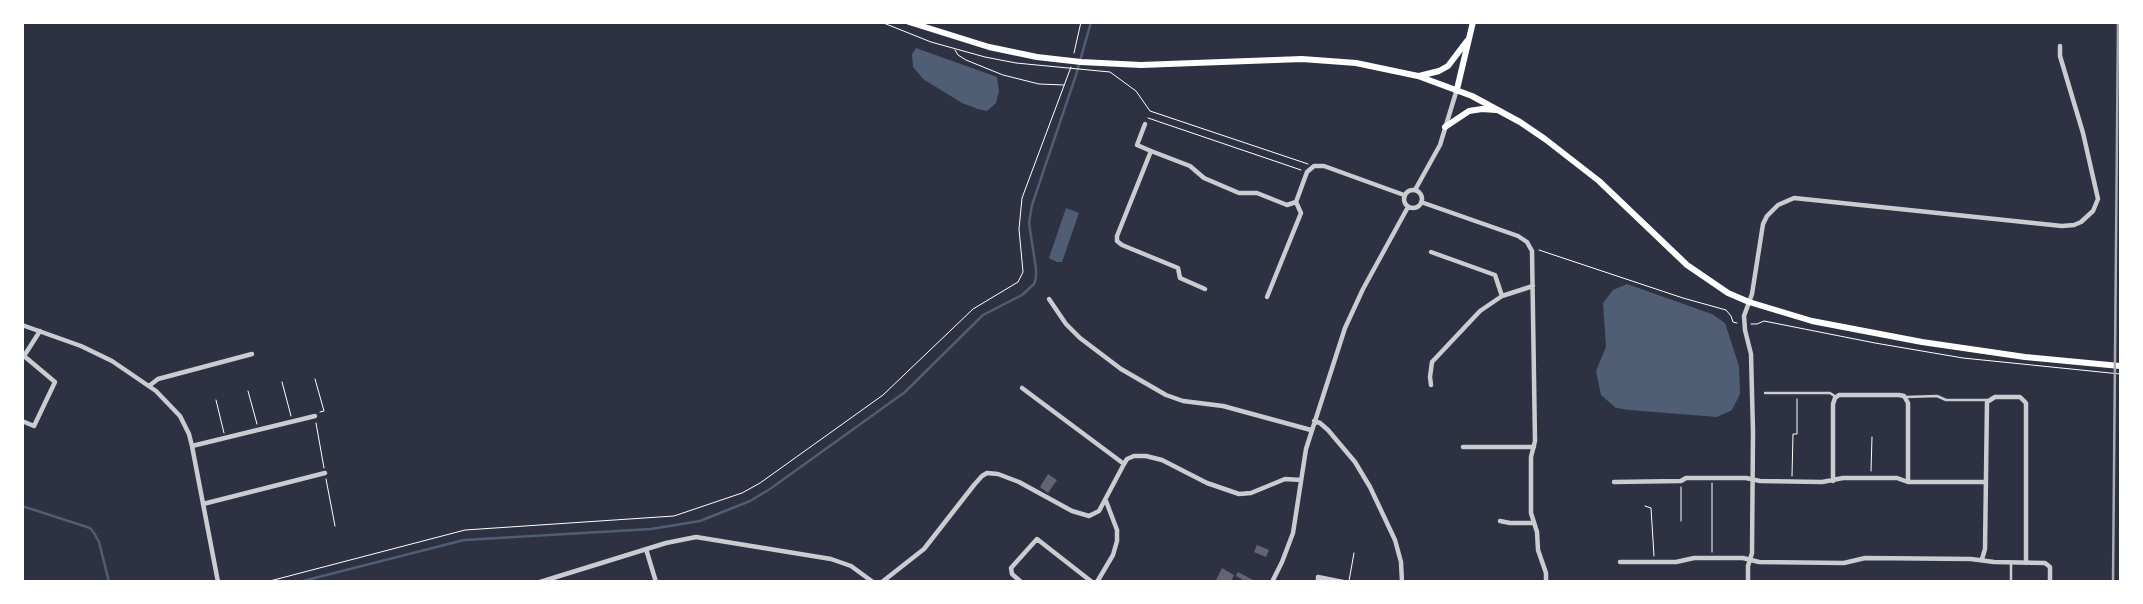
<!DOCTYPE html>
<html>
<head>
<meta charset="utf-8">
<style>
  body { margin:0 }
  #map { position:relative; width:2143px; height:604px; overflow:hidden; background:#2d3142; font-family:"Exo 2",sans-serif }
  canvas { display:block }
  .frame { position:absolute; inset:0; border:24px solid #fff; pointer-events:none }
</style>
</head>
<body>
<div id="map">
<canvas width="2143" height="604"></canvas>
<div class="frame"></div>
</div>
<script>
const context = document.querySelector('canvas').getContext('2d');
context.lineJoin = 'round';
function fillPath(path, color) {
  context.fillStyle = color;
  context.fill(path, 'evenodd');
}
function poly(rows) {
  const path = new Path2D();
  for (const r of rows) {
    if (r.length === 3) {
      path.moveTo(r[0] + r[2], r[1]);
      path.arc(r[0], r[1], r[2], 0, 2 * Math.PI);
      continue;
    }
    path.moveTo(r[0], r[1]);
    for (let i = 2; i < r.length; i += 2) path.lineTo(r[i], r[i + 1]);
  }
  return path;
}
function trace(path, color, width, dash) {
  context.strokeStyle = color;
  context.lineWidth = width;
  context.lineCap = dash ? 'butt' : 'round';
  context.setLineDash(dash || []);
  context.stroke(path);
}
fillPath(poly([
  [916,48,997,77,999,91,996,103,987,111,978,109,962,103,923,79,913,67,912,54],
  [1066,208,1079,213,1062,262,1057,262,1049,258],
  [1627,284,1712,314,1725,323,1739,366,1740,394,1732,410,1717,417,1629,410,1616,408,1601,395,1596,371,1606,347,1603,303,1613,290]
]), '#4f5d75');
trace(poly([
  [22,506,90,528,94,533,99,542,109,582],
  [299,582,464,540,651,529,700,521,750,501,770,489,905,392,983,315,1022,295,1034,284,1036,278,1036,269,1029,223,1032,205,1076,75,1091,22]
]), '#4f5d75', 2.5);
fillPath(poly([
  [1048,474,1057,480,1048,493,1040,487],
  [1257,545,1269,550,1266,557,1254,552],
  [1222,568,1234,575,1231,582,1215,582],
  [1238,572,1257,582,1242,582,1243,580,1236,576]
]), '#626471');
trace(poly([
  [881,22,931,42,985,57,1016,63,1110,72,1136,91,1150,111,1308,164],
  [955,50,958,55,966,60,1003,75,1039,84,1064,85],
  [1074,53,1081,22],
  [1148,118,1301,170],
  [1539,250,1683,298,1726,310,1731,316,1733,322,1737,323],
  [1751,324,1757,324,1764,321,1875,343,1963,358,2120,374],
  [315,379,324,411,320,412],
  [282,382,291,416],
  [248,391,257,424],
  [216,400,224,433],
  [316,423,324,468],
  [1871,471,1872,437],
  [1792,476,1793,434,1797,434,1797,399],
  [326,479,335,526],
  [1712,483,1712,552],
  [1681,487,1681,521],
  [1645,506,1651,508,1654,556],
  [1349,581,1354,553],
  [266,582,465,530,674,516,742,493,760,483,883,395,973,309,1018,282,1023,272,1019,229,1022,198,1071,67]
]), '#fff', 1);
trace(poly([
  [1765,393,1830,393,1836,397],
  [1905,397,1937,396,1946,400,1988,400],
  [2011,582,2011,563]
]), '#caccd0', 2.5);
trace(poly([
  [1145,124,1137,145,1151,151],
  [1413,199,9],
  [1415,190,1440,145,1457,89],
  [1421,202,1518,236,1527,242,1532,251,1535,441,1531,457,1531,513,1537,532,1538,550,1546,573,1546,582],
  [1431,252,1495,275,1502,296],
  [1205,289,1180,278,1178,268,1122,245,1117,241,1117,236,1151,151,1190,166,1204,178,1239,193,1257,193,1287,205,1296,202],
  [1267,297,1301,213,1296,202,1307,172,1314,166,1324,166,1404,195],
  [1049,299,1066,324,1080,338,1121,369,1166,395,1183,401,1223,406,1311,430],
  [22,325,81,346,112,361,156,391,180,416,189,434,192,446,218,582],
  [1431,385,1430,377,1432,362,1480,311,1502,296,1533,286],
  [149,386,158,379,252,354],
  [1022,388,1124,464],
  [22,421,34,426,55,382,24,356,40,331],
  [1314,421,1320,423,1328,430,1355,462,1370,487,1395,540,1401,562,1402,582],
  [192,446,315,416],
  [1463,447,1534,447],
  [1833,481,1833,404,1835,398,1839,395,1899,395,1904,396,1908,403,1908,482],
  [1614,482,1681,481,1686,478,1746,478,1760,481,1822,482,1843,478,1897,478,1908,482,1986,482],
  [203,504,325,473],
  [1500,521,1510,523,1533,523],
  [646,549,656,582],
  [1982,559,1985,549,1987,402,1995,397,2020,397,2026,403,2026,563],
  [1620,562,1676,562,1694,558,1743,558,1759,562,1844,563,1865,558,1971,559,1994,562,2045,563,2050,567,2050,582],
  [540,582,666,543,696,537,831,559,851,566,873,582],
  [882,582,924,549,974,485,982,476,987,473,998,474,1019,482,1072,511,1089,516,1099,511,1124,464,1127,459,1134,456,1146,456,1162,460,1207,483,1239,494,1251,493,1285,479,1301,480],
  [1021,582,1012,574,1011,568,1037,539,1092,582],
  [1097,582,1113,555,1117,541,1117,530,1106,501],
  [1272,582,1282,562,1293,533,1306,449,1345,328,1363,289,1408,207],
  [1318,582,1318,577,1343,582],
  [1748,582,1748,566,1752,553,1753,432,1751,354,1745,330,1744,316,1752,294,1763,224,1767,216,1778,205,1794,198,2062,226,2074,225,2081,222,2093,211,2098,199,2083,133,2060,56,2060,46]
]), '#caccd0', 4.5);
trace(poly([
  [909,22,989,47,1037,57,1081,62,1141,65,1302,59,1356,63,1418,76,1472,96,1520,122,1545,139,1599,181,1687,265,1728,293,1749,302,1812,321,1922,342,2025,357,2120,366],
  [1419,76,1439,71,1448,66,1467,41],
  [1457,89,1473,22],
  [1445,127,1469,111,1482,109,1496,110]
]), '#fff', 6);
trace(poly([
  [2113,582,2118,22]
]), '#abadb3', 2.5);
</script>
</body>
</html>
